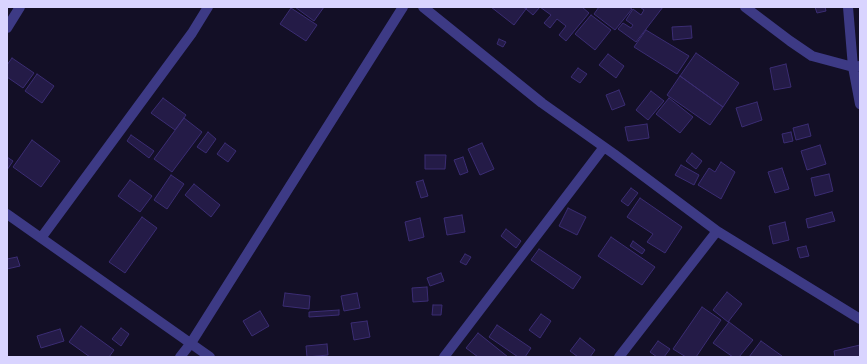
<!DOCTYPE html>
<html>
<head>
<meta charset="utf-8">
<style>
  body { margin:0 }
  #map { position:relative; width:867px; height:364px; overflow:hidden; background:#130f26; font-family:Overpass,sans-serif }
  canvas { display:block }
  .frame { position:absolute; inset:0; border:8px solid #d9d4ff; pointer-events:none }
</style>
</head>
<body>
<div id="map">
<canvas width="867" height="364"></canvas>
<div class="frame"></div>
</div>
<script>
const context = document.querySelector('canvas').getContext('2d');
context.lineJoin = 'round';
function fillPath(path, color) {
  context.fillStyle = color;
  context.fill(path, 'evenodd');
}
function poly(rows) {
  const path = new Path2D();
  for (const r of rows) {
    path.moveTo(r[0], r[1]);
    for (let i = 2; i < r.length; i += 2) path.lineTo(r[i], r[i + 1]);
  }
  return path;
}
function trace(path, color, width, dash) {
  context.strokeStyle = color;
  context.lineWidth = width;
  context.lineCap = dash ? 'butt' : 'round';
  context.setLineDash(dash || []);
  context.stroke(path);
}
const building = poly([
  [295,7,324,7,314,21,295,7],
  [491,7,523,7,526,9,514,25,491,7],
  [528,7,540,7,533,15,526,9,528,7],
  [540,7,582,7,589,13,566,41,559,35,566,26,557,19,550,28,544,23,551,15,540,7],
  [599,7,629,7,632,9,615,30,594,14,599,7],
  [640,7,663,7,636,42,618,29,623,23,631,28,633,25,626,20,633,9,641,15,644,10,640,7],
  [815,7,825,7,826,11,817,13,815,7],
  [291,8,317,25,306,41,280,24,291,8],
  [591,15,611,30,595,50,575,34,591,15],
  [691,26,692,38,673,40,672,27,691,26],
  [646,30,689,56,677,74,634,47,646,30],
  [499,39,506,42,503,47,497,44,499,39],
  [696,53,739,83,723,107,680,76,696,53],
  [608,54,624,66,616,78,599,65,608,54],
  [12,58,34,73,23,88,7,77,7,65,12,58],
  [786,64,791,87,774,90,770,68,786,64],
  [578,68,587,74,580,83,571,77,578,68],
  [37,74,54,86,42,103,25,91,37,74],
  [680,76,723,107,710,125,667,95,680,76],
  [619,90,625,105,612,110,606,95,619,90],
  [651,91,664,101,648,120,636,110,651,91],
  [163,98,186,115,175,130,151,113,163,98],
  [669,98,693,117,680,133,656,114,669,98],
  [757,102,762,120,742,127,736,108,757,102],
  [184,118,202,132,172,172,154,159,184,118],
  [647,124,649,138,628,141,625,127,647,124],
  [808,124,811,136,796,140,793,128,808,124],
  [208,132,216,139,206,153,197,147,208,132],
  [791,132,793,141,784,143,782,134,791,132],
  [131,135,154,151,149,158,127,141,131,135],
  [32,140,60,161,41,187,13,167,32,140],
  [225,143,236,151,228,162,217,154,225,143],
  [482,143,494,169,480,175,468,149,482,143],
  [820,145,826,164,807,170,801,151,820,145],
  [692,153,702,161,696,169,686,161,692,153],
  [425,155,446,155,445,169,425,169,425,155],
  [7,157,13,161,7,170,7,157],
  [463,157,468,172,460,175,454,160,463,157],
  [721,162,735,172,721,199,698,185,709,168,715,172,721,162],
  [681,165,699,175,694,185,675,175,681,165],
  [782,168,789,189,775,193,768,172,782,168],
  [829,174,833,191,815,196,811,178,829,174],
  [171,175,184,184,167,209,154,200,171,175],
  [130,180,152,196,140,212,118,196,130,180],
  [423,180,428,196,421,198,416,182,423,180],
  [194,184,220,205,211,217,185,195,194,184],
  [631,188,638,193,628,206,621,201,631,188],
  [640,198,682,227,665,253,647,242,653,234,627,217,640,198],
  [568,208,586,217,577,235,559,226,568,208],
  [832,212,835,221,808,228,806,219,832,212],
  [462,215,465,232,447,235,444,218,462,215],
  [142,217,157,228,125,273,109,262,142,217],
  [420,218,424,237,409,241,405,222,420,218],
  [785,222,789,240,773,244,769,226,785,222],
  [506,229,521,241,516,248,501,236,506,229],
  [611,237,655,267,642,285,598,256,611,237],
  [633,241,645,250,642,254,630,246,633,241],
  [806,246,809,256,800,258,797,248,806,246],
  [539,249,581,277,573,289,531,260,539,249],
  [465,254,471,257,466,265,460,262,465,254],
  [17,257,20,266,7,269,7,259,17,257],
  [441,273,444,281,430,286,427,278,441,273],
  [427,287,428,301,413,302,412,288,427,287],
  [727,292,742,304,728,322,713,310,727,292],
  [285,293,310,296,309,309,283,306,285,293],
  [357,293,360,308,344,311,341,296,357,293],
  [433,305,442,305,441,315,432,315,433,305],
  [702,307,721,320,696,357,686,357,673,349,702,307],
  [339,310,339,315,309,317,309,312,339,310],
  [260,311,269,326,252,336,243,321,260,311],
  [541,314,551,321,540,338,529,330,541,314],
  [367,321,370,337,354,340,351,323,367,321],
  [729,322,753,340,739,357,733,357,713,343,729,322],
  [497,325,531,348,525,357,518,357,489,337,497,325],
  [81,326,114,350,109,357,90,357,69,342,81,326],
  [121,328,129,334,121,346,112,339,121,328],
  [60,329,64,341,41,348,37,336,60,329],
  [478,333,508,357,478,357,466,348,478,333],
  [580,338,595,350,590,357,578,357,570,351,580,338],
  [658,341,670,349,664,357,657,357,650,352,658,341],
  [761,341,782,356,782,357,749,357,761,341],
  [327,344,328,355,307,357,306,346,327,344],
  [860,345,860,357,835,357,834,351,860,345]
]);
fillPath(building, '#241b47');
trace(building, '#3b2d73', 1);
trace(poly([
  [423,7,542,103,614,154,717,231,860,319],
  [745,7,790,41,812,56,853,67,860,66],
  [848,7,853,67,860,104],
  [7,28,20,7],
  [7,214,210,357],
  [41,238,192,33,208,7],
  [180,357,191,343,403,7],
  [444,357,604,147],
  [619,357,717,231]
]), '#3d3a85', 10);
</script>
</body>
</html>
